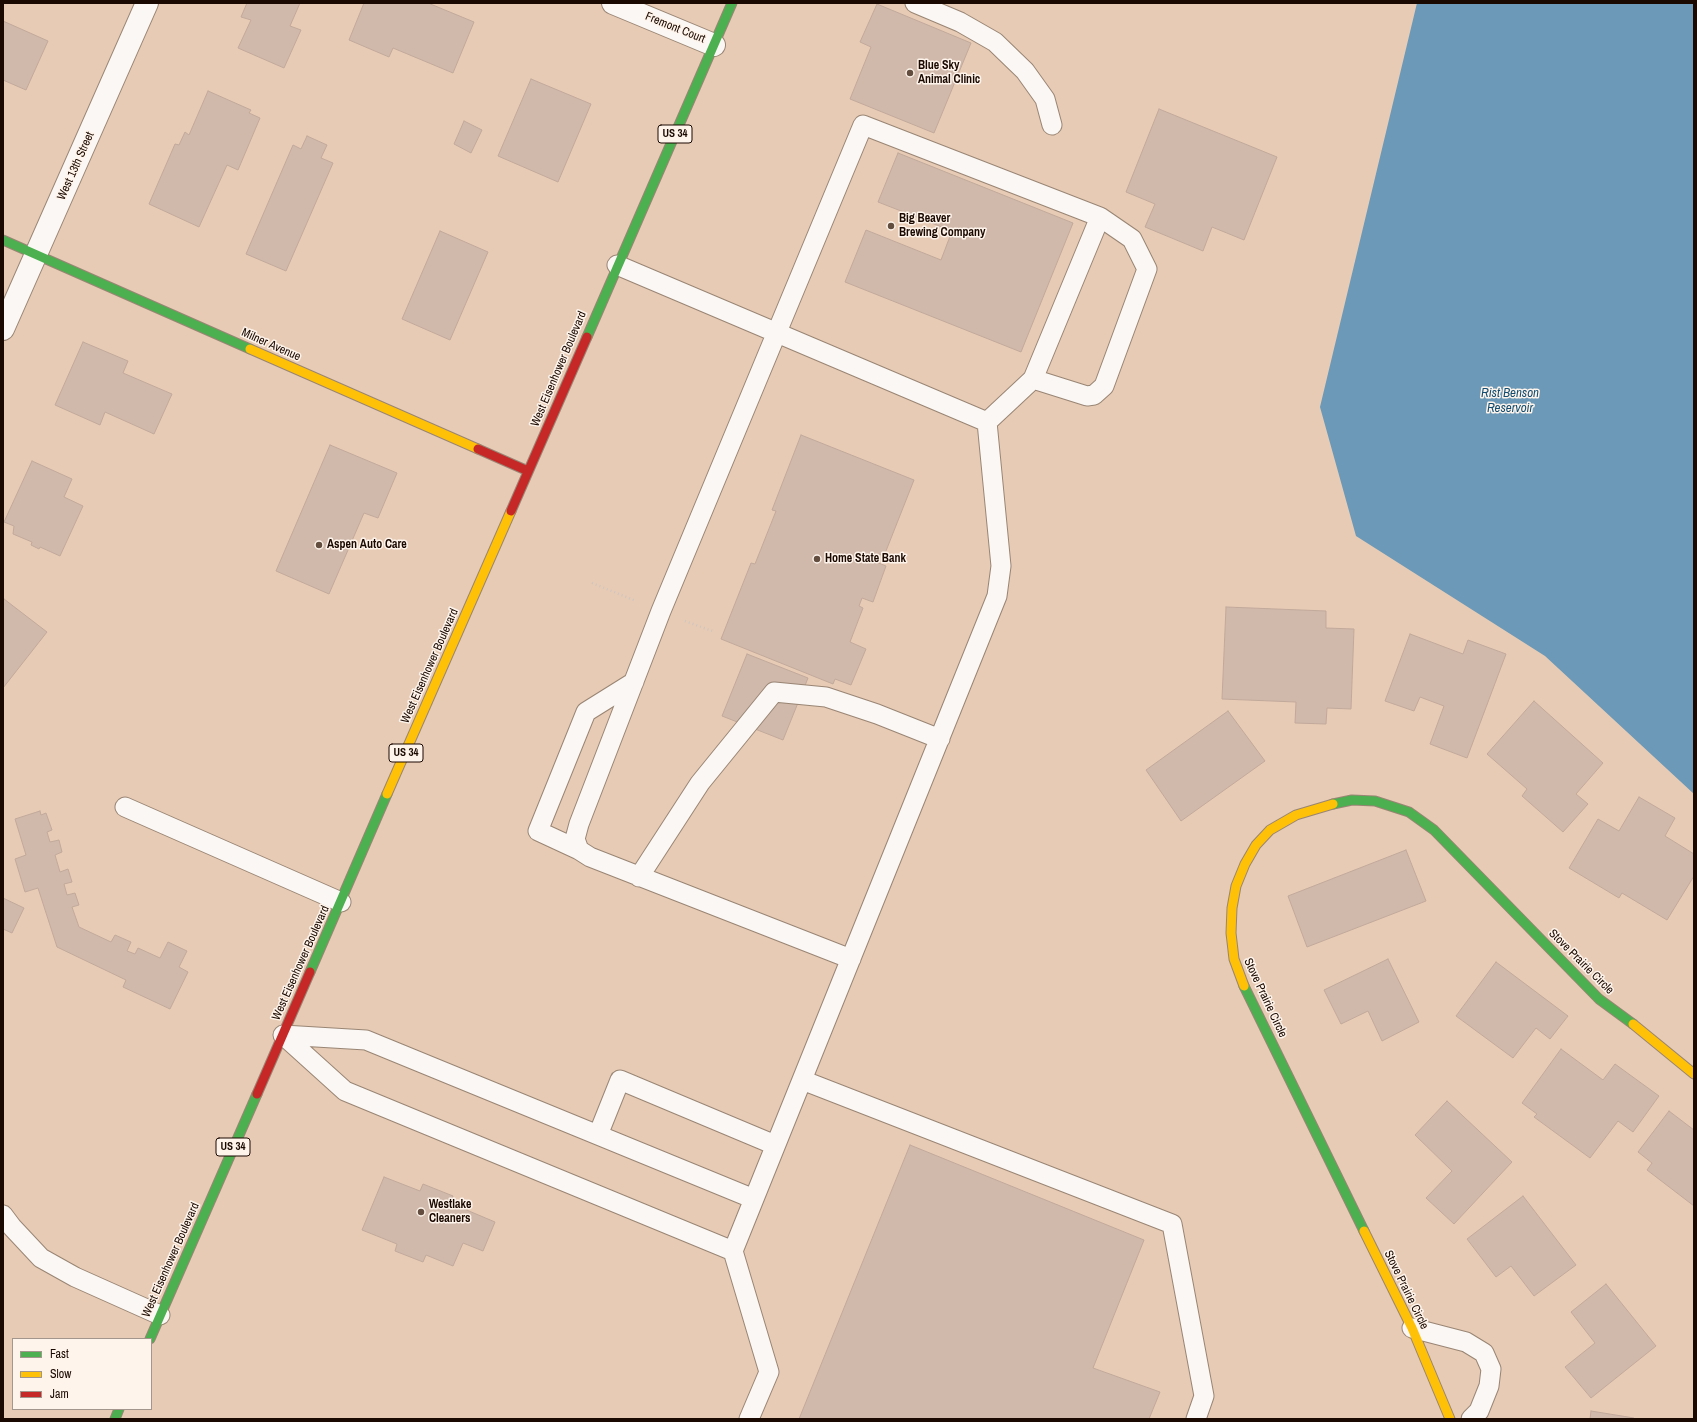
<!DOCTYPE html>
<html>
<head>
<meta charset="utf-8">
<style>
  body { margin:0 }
  #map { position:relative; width:1697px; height:1422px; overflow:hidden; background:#e7cbb5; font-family:"Archivo Narrow",sans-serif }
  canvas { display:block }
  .frame { position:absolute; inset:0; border:4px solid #1a0900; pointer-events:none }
  .legend { position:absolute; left:12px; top:1338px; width:140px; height:72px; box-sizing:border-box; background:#fef4eb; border:1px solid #a3968d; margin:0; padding:5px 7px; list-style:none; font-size:12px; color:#1a0900 }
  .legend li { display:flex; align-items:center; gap:8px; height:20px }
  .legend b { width:20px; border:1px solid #a3968d }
</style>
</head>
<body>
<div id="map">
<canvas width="1697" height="1422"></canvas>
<div class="frame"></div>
<ul class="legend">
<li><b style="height:5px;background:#4caf50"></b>Fast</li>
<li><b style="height:5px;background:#ffc107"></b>Slow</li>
<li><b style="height:5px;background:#c62828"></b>Jam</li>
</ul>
</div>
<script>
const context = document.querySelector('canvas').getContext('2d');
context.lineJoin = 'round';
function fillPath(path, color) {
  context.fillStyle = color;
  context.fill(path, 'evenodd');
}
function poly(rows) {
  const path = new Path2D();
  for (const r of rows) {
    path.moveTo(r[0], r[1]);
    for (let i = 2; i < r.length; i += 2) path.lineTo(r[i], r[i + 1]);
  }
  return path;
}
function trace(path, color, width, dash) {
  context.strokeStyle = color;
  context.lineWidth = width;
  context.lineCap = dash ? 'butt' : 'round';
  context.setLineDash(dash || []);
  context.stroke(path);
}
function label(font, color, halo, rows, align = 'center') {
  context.font = font + ' "Archivo Narrow",sans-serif';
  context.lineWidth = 3;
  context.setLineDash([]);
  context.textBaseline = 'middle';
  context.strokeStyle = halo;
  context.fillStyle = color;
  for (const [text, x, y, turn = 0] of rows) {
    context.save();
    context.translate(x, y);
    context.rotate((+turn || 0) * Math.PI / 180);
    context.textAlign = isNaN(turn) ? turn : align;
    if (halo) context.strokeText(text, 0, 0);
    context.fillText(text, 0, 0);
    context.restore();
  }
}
fillPath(poly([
  [1417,3,1694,3,1694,794,1545,656,1356,536,1320,407]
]), '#6b99b7');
const building = poly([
  [247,3,300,3,290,26,301,30,284,68,238,48,251,20,241,17,247,3],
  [364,3,428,3,474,22,453,73,393,48,389,57,349,40,364,3],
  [877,4,971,43,934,133,850,99,871,47,860,42,877,4],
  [3,21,48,41,26,90,3,80,3,21],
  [531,79,591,104,558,182,498,156,531,79],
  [208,91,251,110,249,113,260,118,238,170,227,165,199,227,149,204,175,144,179,145,185,132,189,135,208,91],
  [1159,109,1277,157,1244,240,1212,227,1203,251,1145,227,1155,204,1126,192,1159,109],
  [464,121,482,130,471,153,454,144,464,121],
  [307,136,327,145,321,158,333,163,286,271,246,254,293,145,301,149,307,136],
  [898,153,1073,223,1021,352,845,282,866,230,941,260,952,231,878,202,898,153],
  [440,231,488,252,450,340,402,319,440,231],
  [83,342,128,361,123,373,172,394,154,434,105,412,100,425,55,405,83,342],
  [801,435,914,480,884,556,879,554,876,562,886,566,873,602,862,598,859,606,863,608,850,642,866,649,851,685,835,679,833,684,721,639,751,563,755,564,776,511,772,510,801,435],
  [330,445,397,473,378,518,364,513,329,594,276,571,330,445],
  [32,461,72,479,64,497,83,506,60,556,40,547,39,549,31,545,32,542,13,534,14,526,4,522,32,461],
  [4,599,47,632,3,688,3,601,4,599],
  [1226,607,1326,611,1326,628,1354,629,1351,709,1327,708,1326,724,1295,723,1296,702,1222,699,1226,607],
  [1410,634,1463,654,1468,640,1506,654,1467,758,1430,744,1444,706,1420,697,1414,711,1385,701,1410,634],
  [747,654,808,678,783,740,722,716,747,654],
  [1534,701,1603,763,1576,794,1588,804,1563,832,1522,796,1527,789,1487,754,1534,701],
  [1228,711,1265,761,1181,821,1146,770,1228,711],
  [1639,797,1675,818,1665,836,1694,854,1694,876,1667,920,1622,893,1619,898,1569,868,1598,819,1619,831,1639,797],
  [40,811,41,815,46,813,52,830,47,832,50,842,59,840,62,852,55,855,60,872,68,869,72,882,64,884,67,895,75,893,79,905,72,907,79,927,111,942,115,935,131,942,127,951,135,954,138,948,160,958,168,942,187,951,179,967,188,972,170,1009,123,987,126,980,57,947,38,888,25,892,15,859,26,855,15,819,40,811],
  [1406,850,1426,901,1307,947,1288,896,1406,850],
  [3,898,24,908,12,933,3,929,3,898],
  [1388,959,1419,1022,1382,1041,1368,1011,1341,1024,1324,990,1388,959],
  [1496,962,1568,1016,1550,1039,1536,1028,1513,1058,1456,1016,1496,962],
  [1561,1049,1603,1080,1615,1064,1659,1096,1633,1132,1618,1121,1590,1158,1534,1117,1537,1114,1522,1103,1561,1049],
  [1447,1101,1512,1162,1454,1224,1426,1198,1452,1171,1415,1135,1447,1101],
  [1669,1111,1694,1130,1694,1206,1647,1170,1652,1163,1638,1152,1669,1111],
  [910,1145,1144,1240,1093,1368,1160,1392,1149,1419,799,1419,910,1145],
  [384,1177,420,1191,423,1184,453,1196,450,1203,495,1222,483,1251,463,1243,453,1266,426,1255,423,1262,395,1251,397,1244,362,1230,384,1177],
  [1523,1196,1576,1265,1534,1296,1511,1266,1496,1277,1467,1239,1523,1196],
  [1606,1284,1656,1346,1591,1398,1565,1367,1595,1343,1571,1312,1606,1284],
  [1591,1411,1634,1418,1634,1419,1590,1419,1591,1411]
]);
fillPath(building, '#d0b8aa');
trace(building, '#c1a99b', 1);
const lane = poly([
  [915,3,960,22,995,42,1025,71,1045,99,1052,125],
  [617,265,987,422],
  [1033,379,1087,396,1094,395,1104,386,1147,269,1132,239,1100,217],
  [125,807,341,902],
  [579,850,538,831,586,712,634,682],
  [639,877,700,783,774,692,826,697,877,714,940,739],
  [851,959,590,857,579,850,575,839,579,824,661,611,863,125,1100,217,1033,379,987,422],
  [283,1035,345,1091,733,1251],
  [283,1035,366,1040,754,1199],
  [802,1080,1172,1224,1204,1396,1196,1419],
  [598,1135,620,1080,775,1145],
  [3,1215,12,1227,41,1258,75,1277,160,1315],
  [1412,1328,1466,1342,1484,1353,1491,1369,1489,1386,1479,1411,1471,1419],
  [749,1419,769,1372,733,1251,997,596,1001,566,987,422]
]);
const street = poly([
  [613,3,714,45],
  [3,329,147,3]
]);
const fast = poly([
  [3,240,250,349],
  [587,337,732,3],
  [1333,804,1352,800,1375,801,1409,812,1434,830,1599,999,1633,1024],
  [310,972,387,794],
  [1244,986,1364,1231],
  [150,1339,257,1094],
  [115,1419,119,1409]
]);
const slow = poly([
  [250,349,478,449],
  [387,794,511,511],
  [1244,986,1234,959,1231,933,1232,908,1236,886,1245,864,1256,845,1270,830,1296,815,1333,804],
  [1633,1024,1694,1074],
  [1364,1231,1412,1328,1450,1419]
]);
const jam = poly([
  [478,449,528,471],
  [511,511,587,337],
  [257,1094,310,972]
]);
trace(lane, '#998574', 21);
trace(street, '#998574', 24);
trace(fast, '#998574', 11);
trace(slow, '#998574', 11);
trace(jam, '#998574', 11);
trace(poly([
  [592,583,636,601],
  [685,621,712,631]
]), '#cec6bf', 2.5, [1, 3]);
trace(lane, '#fbf7f4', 19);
trace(street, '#fbf7f4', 22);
trace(fast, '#4caf50', 9);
trace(slow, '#ffc107', 9);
trace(jam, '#c62828', 9);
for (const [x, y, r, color] of [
  [910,73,4,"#624d3f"],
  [891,226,4,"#624d3f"],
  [319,545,4,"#624d3f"],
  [817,559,4,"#624d3f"],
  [421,1212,4,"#624d3f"]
]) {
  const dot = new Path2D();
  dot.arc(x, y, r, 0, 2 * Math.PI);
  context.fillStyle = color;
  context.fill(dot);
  trace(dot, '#fef4eb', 1.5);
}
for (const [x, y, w] of [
  [675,134,34],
  [406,753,34],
  [233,1147,34]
]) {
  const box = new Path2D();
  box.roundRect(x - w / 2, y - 9, w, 18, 3);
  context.fillStyle = '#fef4eb';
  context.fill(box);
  trace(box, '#1a0900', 1);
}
label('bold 11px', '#1a0900', null, [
  ["US 34",675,134],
  ["US 34",406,753],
  ["US 34",233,1147]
]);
label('12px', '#1a0900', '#fef4eb', [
  ["Fremont Court",675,28,22],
  ["West 13th Street",76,166,-66],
  ["Milner Avenue",271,345,24],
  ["West Eisenhower Boulevard",559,369,-67],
  ["West Eisenhower Boulevard",430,666,-66],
  ["Stove Prairie Circle",1581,962,45],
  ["West Eisenhower Boulevard",301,963,-66],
  ["Stove Prairie Circle",1265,998,65],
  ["West Eisenhower Boulevard",171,1260,-66],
  ["Stove Prairie Circle",1406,1290,64]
]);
label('bold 12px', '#1a0900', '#fef4eb', [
  ["Blue Sky",918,66],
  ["Animal Clinic",918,80],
  ["Big Beaver",899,219],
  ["Brewing Company",899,233],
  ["Aspen Auto Care",327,545],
  ["Home State Bank",825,559],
  ["Westlake",429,1205],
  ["Cleaners",429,1219]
], 'left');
label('italic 13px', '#124d71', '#fef4eb', [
  ["Rist Benson",1510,394],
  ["Reservoir",1510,409]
]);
</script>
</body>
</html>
